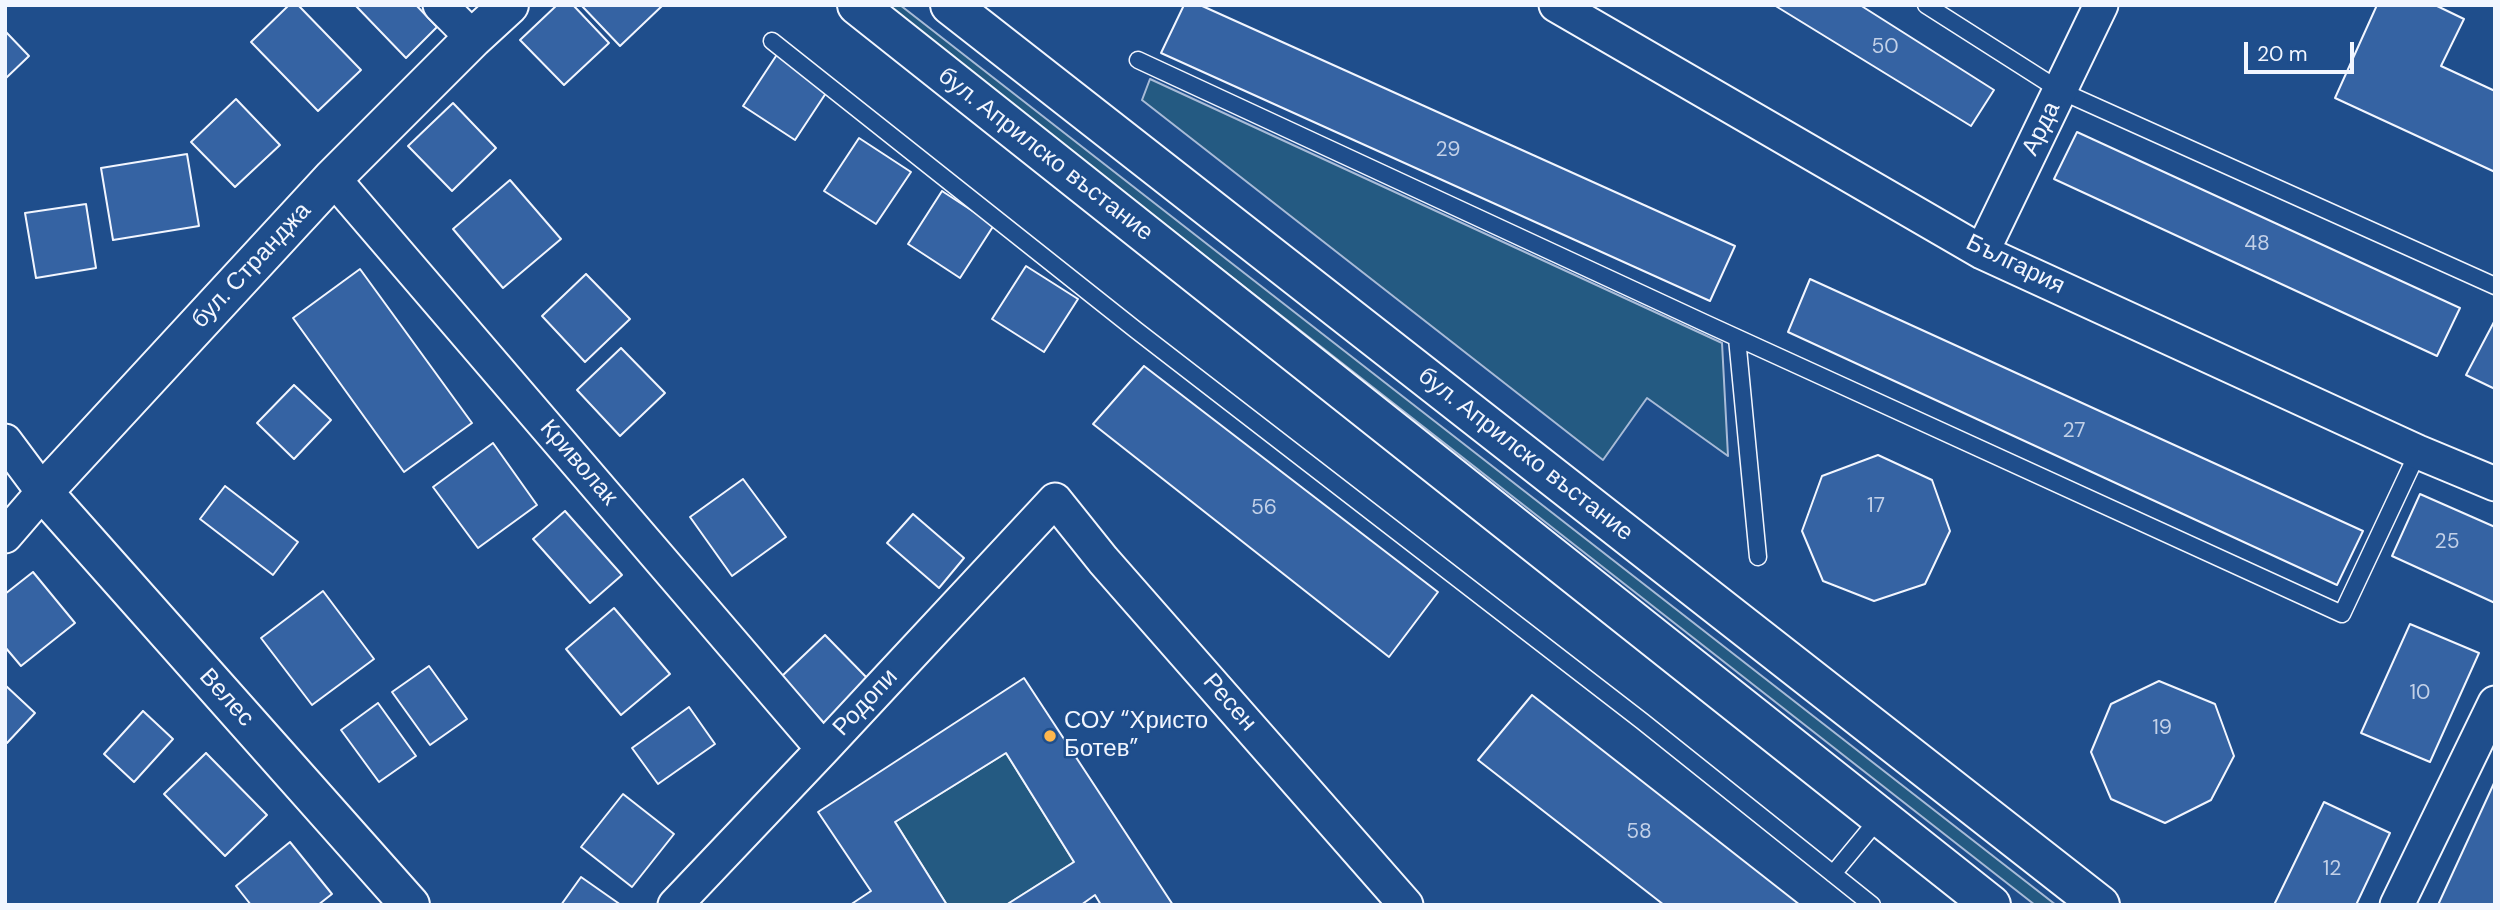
<!DOCTYPE html>
<html>
<head>
<meta charset="utf-8">
<style>
  body { margin:0 }
  #map { position:relative; width:2500px; height:910px; overflow:hidden; background:#1f4e8c; font-family:"DM Sans",sans-serif }
  canvas { display:block }
  .frame { position:absolute; inset:0; border:7px solid #f2f6ff; pointer-events:none }
  .scale { position:absolute; left:2244px; top:42px; width:110px; height:32px; box-sizing:border-box; border:4px solid #f2f6ff; border-top:0; padding-left:9px; font-size:21px; line-height:24px; white-space:nowrap; color:#f2f6ff; -webkit-text-stroke:5px #1f4e8c; paint-order:stroke }
</style>
</head>
<body>
<div id="map">
<canvas width="2500" height="910"></canvas>
<div class="frame"></div>
<div class="scale">20 m</div>
</div>
<script>
const context = document.querySelector('canvas').getContext('2d');
context.lineJoin = 'round';
function fillPath(path, color) {
  context.fillStyle = color;
  context.fill(path, 'evenodd');
}
function poly(rows) {
  const path = new Path2D();
  for (const r of rows) {
    path.moveTo(r[0], r[1]);
    for (let i = 2; i < r.length; i += 2) path.lineTo(r[i], r[i + 1]);
  }
  return path;
}
function trace(path, color, width, dash) {
  context.strokeStyle = color;
  context.lineWidth = width;
  context.lineCap = dash ? 'butt' : 'round';
  context.setLineDash(dash || []);
  context.stroke(path);
}
function label(font, color, halo, rows, align = 'center') {
  context.font = font + ' "DM Sans",sans-serif';
  context.lineWidth = 5;
  context.setLineDash([]);
  context.textBaseline = 'middle';
  context.strokeStyle = halo;
  context.fillStyle = color;
  for (const [text, x, y, turn = 0] of rows) {
    context.save();
    context.translate(x, y);
    context.rotate((+turn || 0) * Math.PI / 180);
    context.textAlign = isNaN(turn) ? turn : align;
    if (halo) context.strokeText(text, 0, 0);
    context.fillText(text, 0, 0);
    context.restore();
  }
}
const green = poly([
  [884,5,900,5,2056,905,2035,905,884,5],
  [1150,79,1722,343,1728,456,1647,398,1603,460,1142,100,1150,79],
  [1006,753,1074,862,1006,905,947,905,895,822,1006,753]
]);
fillPath(green, '#245a82');
trace(green, '#a8bbd7', 2);
const building = poly([
  [289,5,298,5,361,70,318,111,251,42,289,5],
  [355,5,416,5,437,27,406,58,355,5],
  [557,5,573,5,609,43,564,85,520,40,557,5],
  [581,5,663,5,620,46,581,5],
  [1184,5,1200,5,1735,246,1710,301,1161,53,1184,5],
  [1774,5,1860,5,1994,90,1971,126,1774,5],
  [2377,5,2435,5,2464,19,2441,66,2495,91,2495,172,2335,98,2377,5],
  [5,31,29,56,5,79,5,31],
  [778,53,830,87,795,140,743,106,778,53],
  [236,99,280,145,235,187,191,142,236,99],
  [453,103,496,148,452,191,408,146,453,103],
  [2077,132,2460,308,2437,356,2054,179,2077,132],
  [859,138,911,172,876,224,824,191,859,138],
  [187,154,199,226,113,240,101,168,187,154],
  [510,180,561,239,503,288,453,229,510,180],
  [942,191,994,225,960,278,908,244,942,191],
  [86,204,96,268,36,278,25,213,86,204],
  [1026,266,1078,299,1044,352,992,319,1026,266],
  [360,269,472,423,404,472,293,318,360,269],
  [586,274,630,319,585,362,542,316,586,274],
  [1810,279,2363,531,2337,585,1788,332,1810,279],
  [2495,320,2495,389,2466,375,2495,320],
  [621,348,665,393,620,436,577,390,621,348],
  [1144,366,1438,592,1389,657,1093,424,1144,366],
  [294,385,331,420,294,459,257,423,294,385],
  [493,443,537,505,478,548,433,487,493,443],
  [1878,455,1932,480,1950,531,1925,584,1874,601,1823,581,1802,531,1822,476,1878,455],
  [743,479,786,537,732,576,690,517,743,479],
  [225,486,298,542,273,575,200,519,225,486],
  [2420,494,2495,527,2495,603,2392,556,2420,494],
  [565,511,622,575,590,603,533,539,565,511],
  [913,514,964,558,939,588,887,543,913,514],
  [33,572,75,623,21,666,5,647,5,594,33,572],
  [323,591,374,659,312,705,261,638,323,591],
  [614,608,670,674,621,715,566,649,614,608],
  [2410,624,2479,653,2430,762,2361,733,2410,624],
  [825,635,869,680,824,723,781,677,825,635],
  [429,666,467,719,430,745,392,692,429,666],
  [1024,678,1173,905,1101,905,1095,895,1081,905,1006,905,1074,862,1006,753,895,822,947,905,850,905,871,891,818,812,1024,678],
  [2159,681,2215,704,2234,756,2211,800,2165,823,2111,799,2091,752,2111,704,2159,681],
  [5,685,35,713,7,743,5,742,5,685],
  [1532,695,1800,905,1664,905,1478,760,1532,695],
  [378,703,416,756,379,782,341,730,378,703],
  [689,707,715,744,658,784,632,748,689,707],
  [143,711,173,739,134,782,104,754,143,711],
  [206,753,267,815,225,856,164,794,206,753],
  [2495,781,2495,905,2438,905,2495,781],
  [623,794,674,834,632,887,581,847,623,794],
  [2324,802,2390,833,2356,905,2274,905,2324,802],
  [290,842,332,894,318,905,251,905,236,886,290,842],
  [581,877,621,905,561,905,581,877]
]);
fillPath(building, '#3563a3');
trace(building, '#f2f6ff', 2);
const lane = poly([
  [1926,5,2061,91,2495,286],
  [772,41,1136,330,1642,721,1872,905],
  [1138,60,1707,324,2342,614,2418,452],
  [1737,338,1758,557],
  [1833,874,1880,817]
]);
const street = poly([
  [440,5,473,38],
  [1556,5,1982,252,2418,452,2495,484],
  [333,178,823,749],
  [1982,252,2101,5],
  [5,441,43,492,5,536],
  [675,905,823,749,1055,500,1103,560,1406,905],
  [2397,905,2495,703]
]);
const secondary = poly([
  [857,5,1991,905],
  [950,5,2100,905],
  [410,905,43,492,333,178,473,38,509,5]
]);
trace(lane, '#f2f6ff', 19);
trace(street, '#f2f6ff', 37);
trace(secondary, '#f2f6ff', 42);
trace(lane, '#1f4e8c', 16);
trace(street, '#1f4e8c', 33);
trace(secondary, '#1f4e8c', 38);
for (const [x, y, r, color] of [
  [1050,736,7,"#ffb74d"]
]) {
  const dot = new Path2D();
  dot.arc(x, y, r, 0, 2 * Math.PI);
  context.fillStyle = color;
  context.fill(dot);
  trace(dot, '#1f4e8c', 2.5);
}
label('21px', '#c3d1e8', null, [
  ["50",1885,47],
  ["29",1448,150],
  ["48",2257,244],
  ["27",2074,431],
  ["17",1876,506],
  ["56",1264,508],
  ["25",2447,542],
  ["10",2420,693],
  ["19",2162,728],
  ["58",1639,832],
  ["12",2332,869]
]);
label('24px', '#f2f6ff', '#1f4e8c', [
  ["Арда",2042,129,-64],
  ["бул. Априлско въстание",1045,155,38],
  ["България",2015,265,26],
  ["бул. Странджа",252,266,-47],
  ["бул. Априлско въстание",1525,455,38],
  ["Криволак",578,463,49],
  ["Велес",226,698,48],
  ["Родопи",866,703,-47],
  ["Ресен",1229,703,49]
]);
label('24px', '#f2f6ff', '#1f4e8c', [
  ["СОУ “Христо",1064,722],
  ["Ботев”",1064,750]
], 'left');
</script>
</body>
</html>
